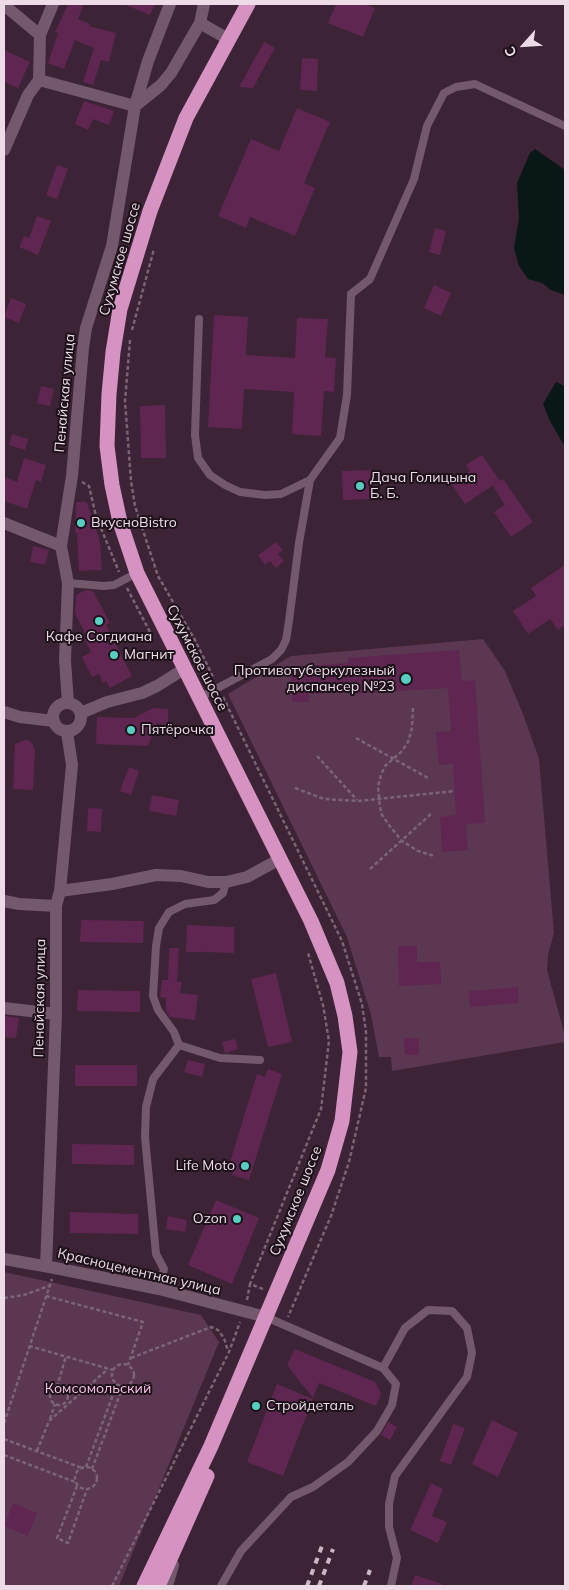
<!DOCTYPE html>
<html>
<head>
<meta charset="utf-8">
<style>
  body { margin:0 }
  #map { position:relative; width:569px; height:1590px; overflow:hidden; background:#3c2335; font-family:Mulish,sans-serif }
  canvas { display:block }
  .frame { position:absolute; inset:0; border:5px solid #eddce7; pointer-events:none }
  .north { position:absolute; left:499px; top:20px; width:50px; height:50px; -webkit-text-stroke:4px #1c1119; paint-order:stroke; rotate:244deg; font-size:14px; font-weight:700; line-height:20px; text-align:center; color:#eddce7 }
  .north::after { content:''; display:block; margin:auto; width:18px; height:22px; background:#eddce7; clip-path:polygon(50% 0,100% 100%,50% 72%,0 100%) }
</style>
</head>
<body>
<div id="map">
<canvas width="569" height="1590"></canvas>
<div class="frame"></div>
<div class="north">С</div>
</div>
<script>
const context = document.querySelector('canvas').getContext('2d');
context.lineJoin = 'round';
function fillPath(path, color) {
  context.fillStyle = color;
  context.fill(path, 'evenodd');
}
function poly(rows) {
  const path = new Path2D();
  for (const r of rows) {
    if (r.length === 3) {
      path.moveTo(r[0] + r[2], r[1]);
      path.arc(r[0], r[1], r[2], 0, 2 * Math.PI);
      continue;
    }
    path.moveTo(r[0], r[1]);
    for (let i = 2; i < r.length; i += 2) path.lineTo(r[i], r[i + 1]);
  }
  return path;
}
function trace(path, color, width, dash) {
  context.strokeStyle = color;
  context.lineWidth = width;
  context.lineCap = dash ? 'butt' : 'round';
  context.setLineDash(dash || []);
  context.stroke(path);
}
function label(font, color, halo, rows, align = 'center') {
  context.font = font + ' Mulish,sans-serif';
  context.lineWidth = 4;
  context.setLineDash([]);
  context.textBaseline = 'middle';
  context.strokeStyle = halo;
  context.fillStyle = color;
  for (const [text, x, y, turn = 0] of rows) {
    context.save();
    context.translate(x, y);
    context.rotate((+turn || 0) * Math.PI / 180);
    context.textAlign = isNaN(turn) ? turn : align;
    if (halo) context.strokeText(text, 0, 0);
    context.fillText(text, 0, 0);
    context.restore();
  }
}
fillPath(poly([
  [483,639,505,671,523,714,539,759,554,933,548,955,547,970,565,1036,565,1042,392,1071,391,1057,379,1057,371,1015,347,937,228,694,291,656],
  [4,1272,201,1315,219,1342,119,1586,4,1586]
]), '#5b3752');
fillPath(poly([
  [535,149,565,170,565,295,551,290,542,283,528,279,519,266,514,248,519,218,517,183,530,153],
  [556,382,565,386,565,447,550,421,543,404]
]), '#091816');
fillPath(poly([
  [68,4,84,4,78,19,90,24,89,26,116,33,109,62,101,60,93,85,83,82,94,48,75,40,64,69,48,63,58,33,55,32],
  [123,4,155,4,150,15],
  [336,4,365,4,375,8,363,37,328,23],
  [264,42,275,48,253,88,239,87],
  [4,50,30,62,18,88,4,82],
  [302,58,318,59,317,91,300,90],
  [84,101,114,111,109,125,93,119,88,130,75,124],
  [297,108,330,122,304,183,315,188,295,236,250,217,246,228,218,216,251,139,279,151],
  [57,165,68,169,57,199,46,195],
  [37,216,51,221,38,255,19,247,24,236,29,238],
  [435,228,446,231,440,255,429,252],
  [434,285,451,293,441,316,424,308],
  [11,298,26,304,19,323,4,317],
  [214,315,248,317,246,355,295,358,297,318,328,319,325,357,336,358,334,392,324,391,321,436,292,434,294,392,244,389,242,429,208,427],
  [41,386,54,389,50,406,37,403],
  [165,405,166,458,141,458,140,406],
  [12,434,28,439,25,450,9,445],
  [482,455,500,481,465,504,451,483,470,471,466,465],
  [24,458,46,465,41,482,36,480,27,509,4,501,4,477,17,482],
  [372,470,373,499,343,500,342,471],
  [503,479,533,522,511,537,494,512,505,505,493,486],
  [76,502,87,502,100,541,102,570,79,571,77,533,75,533],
  [276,542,283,550,278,554,284,561,276,568,270,561,265,565,258,555],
  [33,546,49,550,45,565,30,562],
  [565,565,565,625,558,630,550,619,528,634,513,611,536,596,531,588],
  [85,590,93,591,110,623,106,625,132,676,110,688,106,681,103,683,99,674,92,677,82,657,91,652,84,639,87,637,75,613,76,595],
  [459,650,462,681,475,680,485,823,466,824,468,850,442,852,440,817,456,815,453,764,439,765,436,732,451,731,448,688,350,694,350,692,308,694,309,702,292,702,290,667,348,663,348,658],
  [153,708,168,709,168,726,157,723,148,746,96,744,97,717,134,718],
  [25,740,30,741,33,745,35,751,33,790,13,789,15,744],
  [129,767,139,771,131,795,120,791],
  [152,795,179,800,176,816,149,811],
  [88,808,102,809,101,832,87,831],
  [81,920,144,921,143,943,80,942],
  [187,925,234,927,234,953,203,952,203,949,202,952,186,952],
  [398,946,417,946,417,962,440,962,441,984,399,986],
  [169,948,179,948,177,982,182,982,180,993,198,995,195,1020,170,1017,166,1011,166,998,160,997,162,980,168,980],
  [276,973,292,1042,268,1047,251,979],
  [518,987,519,1003,470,1007,469,991],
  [78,990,140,991,140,1012,77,1011],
  [4,1016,19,1018,16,1038,4,1037],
  [404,1038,419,1038,419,1055,405,1055],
  [235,1039,238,1049,225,1053,222,1042],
  [188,1060,205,1064,202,1077,184,1072],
  [75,1065,137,1065,137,1086,75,1086],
  [268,1069,282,1074,249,1180,232,1175,235,1164,230,1162,257,1074,265,1077],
  [72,1144,134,1145,134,1165,72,1164],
  [216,1200,259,1218,232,1284,188,1265],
  [70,1212,138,1214,138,1234,70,1233],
  [168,1216,187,1220,185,1232,166,1229],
  [295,1349,375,1382,381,1394,376,1406,319,1383,313,1398,287,1365],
  [277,1384,313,1399,283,1476,247,1462],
  [492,1420,518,1433,498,1477,472,1464],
  [388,1422,397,1427,390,1440,381,1435],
  [453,1424,465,1428,451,1465,440,1461],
  [431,1483,443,1489,432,1516,447,1522,438,1543,410,1530],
  [13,1503,37,1513,28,1536,4,1526],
  [415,1575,442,1584,442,1586,411,1586]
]), '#5f2652');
trace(poly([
  [132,330,154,249],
  [130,340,125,401,131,481,135,506,158,576,195,640,214,679],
  [82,482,89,486,96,516,119,572],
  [127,588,151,634],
  [223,697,342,941,362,1004,366,1032,366,1088,349,1162,331,1216,288,1317],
  [413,708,412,728,408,742,402,751,385,766,381,775,378,787,380,807,382,815,389,825,402,841,418,851,434,856],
  [356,738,430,779],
  [317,756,357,800],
  [295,788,324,799,358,801,455,791],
  [370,869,432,813],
  [263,1289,250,1284,321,1109,329,1041,323,1005,308,953],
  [46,1296,143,1322,128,1365],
  [4,1298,24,1295,49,1286],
  [247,1300,250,1284],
  [29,1346,113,1370],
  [131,1358,211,1327,218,1330,224,1338,228,1351],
  [123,1375,11],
  [57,1387,66,1356],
  [59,1396,9],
  [50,1419,55,1404],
  [4,1423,52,1279],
  [4,1439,82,1468],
  [37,1451,49,1421,108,1369],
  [4,1455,75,1482],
  [86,1467,117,1384],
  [86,1478,11],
  [92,1469,123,1386],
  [77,1486,57,1538,68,1543,87,1489],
  [112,1586,229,1352,240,1322]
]), '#7b6474', 2.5, [4, 2.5]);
trace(poly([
  [199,319,195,435,198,458,210,475,225,485,240,492,265,495,281,494,310,480,340,438,347,395,351,294,370,279,414,179,427,126,444,93,456,87,475,84,565,126],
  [68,583,104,586,114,585,137,573],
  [199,698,272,659,281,650,286,640,289,621,299,543,310,480],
  [179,1045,220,1058,260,1060],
  [159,1289,164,1269,156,1254,145,1137,146,1107,153,1079,179,1045,174,1032,158,1010,153,996,156,946,159,928,169,912,185,904,214,900,223,893,226,882],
  [383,1368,405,1328,428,1310,452,1311,467,1328,472,1353,467,1377,395,1476,389,1504,389,1527,397,1558,391,1586],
  [221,1586,241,1551,291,1497,313,1487,348,1462,377,1431,392,1405,396,1384,383,1368,266,1317]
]), '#74586c', 8);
trace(poly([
  [4,5,40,35],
  [200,23,204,4],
  [39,80,135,106,148,61,170,4],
  [4,150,28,95,39,80,40,35,53,4],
  [4,523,61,546],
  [67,717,14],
  [68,703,65,660,68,583,61,546,72,476,83,348,86,328,112,246,135,106,161,85,171,73,200,23,228,39],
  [4,712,20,717,54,721],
  [81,713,107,702,142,693,157,686,184,669],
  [60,891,112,884,156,875,181,876,208,882,226,882,247,877,280,859],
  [4,901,19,904,56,906],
  [4,1008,56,1014],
  [4,1259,55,1268,159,1289,266,1317],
  [46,1266,56,1014,56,906,60,891,72,765,67,732],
  [167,1586,173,1565]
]), '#74586c', 12);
trace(poly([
  [144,1586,211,1446,328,1170,342,1121,350,1052,345,1016,337,983,311,921,137,573,120,522,112,485,107,446,109,394,113,352,120,309,150,211,186,118,248,4],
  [158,1586,207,1476]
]), '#d592c3', 15);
trace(poly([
  [307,1586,322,1546],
  [319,1586,333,1549],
  [364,1586,370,1570]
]), '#cab8c4', 4, [6, 6]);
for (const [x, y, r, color] of [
  [360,486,5,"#57cec1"],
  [81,523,5,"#57cec1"],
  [99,621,5,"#57cec1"],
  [114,655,5,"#57cec1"],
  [406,679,6,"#57cec1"],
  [131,730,5,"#57cec1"],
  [245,1166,5,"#57cec1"],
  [237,1219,5,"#57cec1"],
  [256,1406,5,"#57cec1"]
]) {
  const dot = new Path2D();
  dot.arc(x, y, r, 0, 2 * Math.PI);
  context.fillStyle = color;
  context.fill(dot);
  trace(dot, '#1c1119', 2);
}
label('14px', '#eddce7', '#1c1119', [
  ["Сухумское шоссе",120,259,-74],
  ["Пенайская улица",65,393,-85],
  ["Сухумское шоссе",197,658,63],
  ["Пенайская улица",40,998,-89],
  ["Сухумское шоссе",296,1201,-68],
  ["Красноцементная улица",139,1272,13]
]);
label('14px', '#eddce7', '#1c1119', [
  ["Дача Голицына",370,478],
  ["Б. Б.",370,494],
  ["ВкусноBistro",91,523],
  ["Кафе Согдиана",99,637,"center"],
  ["Магнит",124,655],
  ["Противотуберкулезный",395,671,"right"],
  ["диспансер №23",395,687,"right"],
  ["Пятёрочка",141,730],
  ["Life Moto",235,1166,"right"],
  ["Ozon",227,1219,"right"],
  ["Стройдеталь",266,1406]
], 'left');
label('14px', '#f9c3ea', '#1c1119', [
  ["Комсомольский",98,1389]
]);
</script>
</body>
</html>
